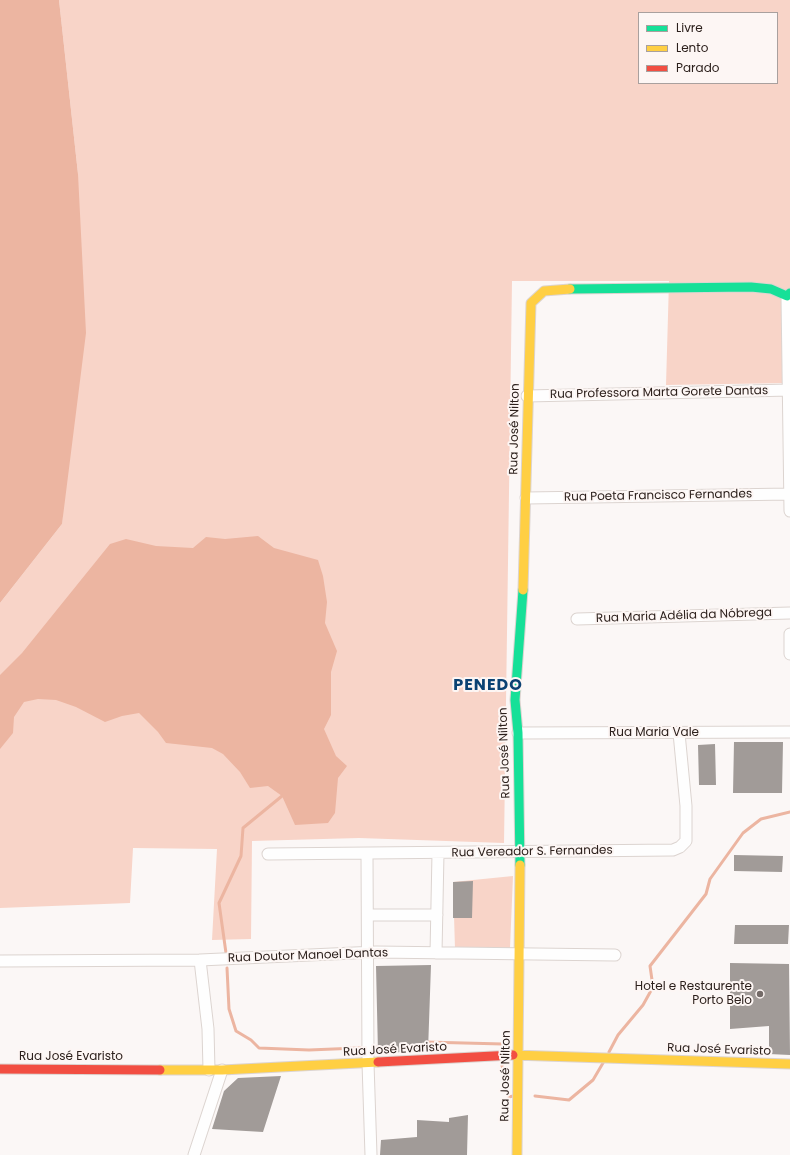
<!DOCTYPE html>
<html>
<head>
<meta charset="utf-8">
<style>
  body { margin:0 }
  #map { position:relative; width:790px; height:1155px; overflow:hidden; background:#fbf7f6; font-family:Poppins,sans-serif }
  canvas { display:block }
  .legend { position:absolute; left:638px; top:12px; width:140px; height:72px; box-sizing:border-box; background:#fdf6f4; border:1px solid #a9a09e; margin:0; padding:5px 7px; list-style:none; font-size:12px; color:#2c201c }
  .legend li { display:flex; align-items:center; gap:8px; height:20px }
  .legend b { width:20px; border:1px solid #a9a09e }
</style>
</head>
<body>
<div id="map">
<canvas width="790" height="1155"></canvas>
<ul class="legend">
<li><b style="height:5px;background:#16e098"></b>Livre</li>
<li><b style="height:5px;background:#ffcf43"></b>Lento</li>
<li><b style="height:5px;background:#f24e42"></b>Parado</li>
</ul>
</div>
<script>
const context = document.querySelector('canvas').getContext('2d');
context.lineJoin = 'round';
function fillPath(path, color) {
  context.fillStyle = color;
  context.fill(path, 'evenodd');
}
function poly(rows) {
  const path = new Path2D();
  for (const r of rows) {
    path.moveTo(r[0], r[1]);
    for (let i = 2; i < r.length; i += 2) path.lineTo(r[i], r[i + 1]);
  }
  return path;
}
function trace(path, color, width, dash) {
  context.strokeStyle = color;
  context.lineWidth = width;
  context.lineCap = dash ? 'butt' : 'round';
  context.setLineDash(dash || []);
  context.stroke(path);
}
function label(font, color, halo, rows, align = 'center') {
  context.font = font + ' Poppins,sans-serif';
  context.lineWidth = 4;
  context.setLineDash([]);
  context.textBaseline = 'middle';
  context.strokeStyle = halo;
  context.fillStyle = color;
  for (const [text, x, y, turn = 0] of rows) {
    context.save();
    context.translate(x, y);
    context.rotate((+turn || 0) * Math.PI / 180);
    context.textAlign = isNaN(turn) ? turn : align;
    if (halo) context.strokeText(text, 0, 0);
    context.fillText(text, 0, 0);
    context.restore();
  }
}
fillPath(poly([
  [59,0,790,0,790,383,666,385,669,281,512,281,504,843,359,838,252,841,251,939,212,940,217,849,133,848,130,903,0,908,0,603,62,524,78,174],
  [639,13,777,13,777,83,639,83],
  [513,876,510,948,455,949,453,882]
]), '#f8d4c8');
fillPath(poly([
  [0,0,59,0,78,174,86,333,62,524,0,603],
  [258,536,274,548,318,560,323,576,327,602,325,623,337,651,331,672,331,715,324,729,336,756,347,766,338,778,335,813,328,823,295,825,282,796,268,786,250,788,240,772,223,754,212,748,166,743,158,732,139,713,122,716,105,722,76,707,56,700,38,699,24,702,14,717,13,733,0,749,0,675,22,653,110,544,126,539,156,546,193,548,206,537,225,539]
]), '#ecb5a1');
trace(poly([
  [226,953,219,903,241,856,243,828,282,796],
  [227,968,229,1009,236,1031,251,1040,259,1048,309,1050,382,1047],
  [425,1042,503,1044,502,1051],
  [609,1052,618,1035,643,1005,653,987,650,966,706,894,710,879,743,833,761,819,790,812],
  [501,1061,509,1097,513,1096],
  [535,1096,569,1100,593,1080,603,1063]
]), '#ecb5a1', 3);
fillPath(poly([
  [734,742,783,742,782,793,733,793],
  [715,744,716,785,699,785,698,745],
  [734,855,783,856,782,872,734,871],
  [473,881,472,918,453,918,453,882],
  [735,925,789,925,788,944,734,944],
  [730,963,789,964,790,1055,769,1054,769,1026,730,1029],
  [431,965,428,1051,378,1053,376,966],
  [281,1076,263,1132,212,1129,224,1091,238,1078],
  [468,1115,467,1155,380,1155,381,1140,417,1137,417,1120,449,1122,449,1118]
]), '#a19b98');
const street = poly([
  [787,296,790,511],
  [527,396,790,390],
  [526,498,790,494],
  [577,619,790,613],
  [790,634,790,654],
  [518,733,790,732],
  [268,854,673,850,680,847,686,841,686,806,679,733],
  [367,854,368,1063,371,1155],
  [368,915,437,915],
  [436,953,438,853],
  [200,960,208,1029,209,1070],
  [0,961,200,960,376,952,615,955],
  [194,1155,222,1070]
]);
const fast = poly([
  [570,289,751,287,771,289,787,296,790,293],
  [520,865,518,733,515,700,523,590]
]);
const slow = poly([
  [523,590,531,303,544,291,570,289],
  [513,1055,790,1064],
  [160,1070,222,1070,378,1062],
  [517,1155,520,865]
]);
const jam = poly([
  [378,1062,513,1055],
  [0,1069,160,1070]
]);
trace(street, '#dcd4d0', 13);
trace(fast, '#dcd4d0', 11);
trace(slow, '#dcd4d0', 11);
trace(jam, '#dcd4d0', 11);
trace(street, '#fefefe', 11);
trace(fast, '#16e098', 9);
trace(slow, '#ffcf43', 9);
trace(jam, '#f24e42', 9);
for (const [x, y, r, color] of [
  [760,994,4,"#746b68"]
]) {
  const dot = new Path2D();
  dot.arc(x, y, r, 0, 2 * Math.PI);
  context.fillStyle = color;
  context.fill(dot);
  trace(dot, '#fdf6f4', 1.5);
}
label('12px', '#2c201c', '#fdf6f4', [
  ["Rua Professora Marta Gorete Dantas",659,393,-1],
  ["Rua José Nilton",515,429,-89],
  ["Rua Poeta Francisco Fernandes",658,496,-1],
  ["Rua Maria Adélia da Nóbrega",684,616,-2],
  ["Rua Maria Vale",654,733],
  ["Rua José Nilton",505,753,-92],
  ["Rua Vereador S. Fernandes",532,852,-1],
  ["Rua Doutor Manoel Dantas",308,956,-2],
  ["Rua José Evaristo",395,1050,-3],
  ["Rua José Evaristo",719,1050,2],
  ["Rua José Evaristo",71,1057],
  ["Rua José Nilton",506,1076,-89]
]);
label('12px', '#2c201c', '#fdf6f4', [
  ["Hotel e Restaurente",752,987],
  ["Porto Belo",752,1001]
], 'right');
context.letterSpacing = '1px';
label('bold 16px', '#0b4273', '#fdf6f4', [
  ["PENEDO",488,686]
]);
context.letterSpacing = '0px';
</script>
</body>
</html>
